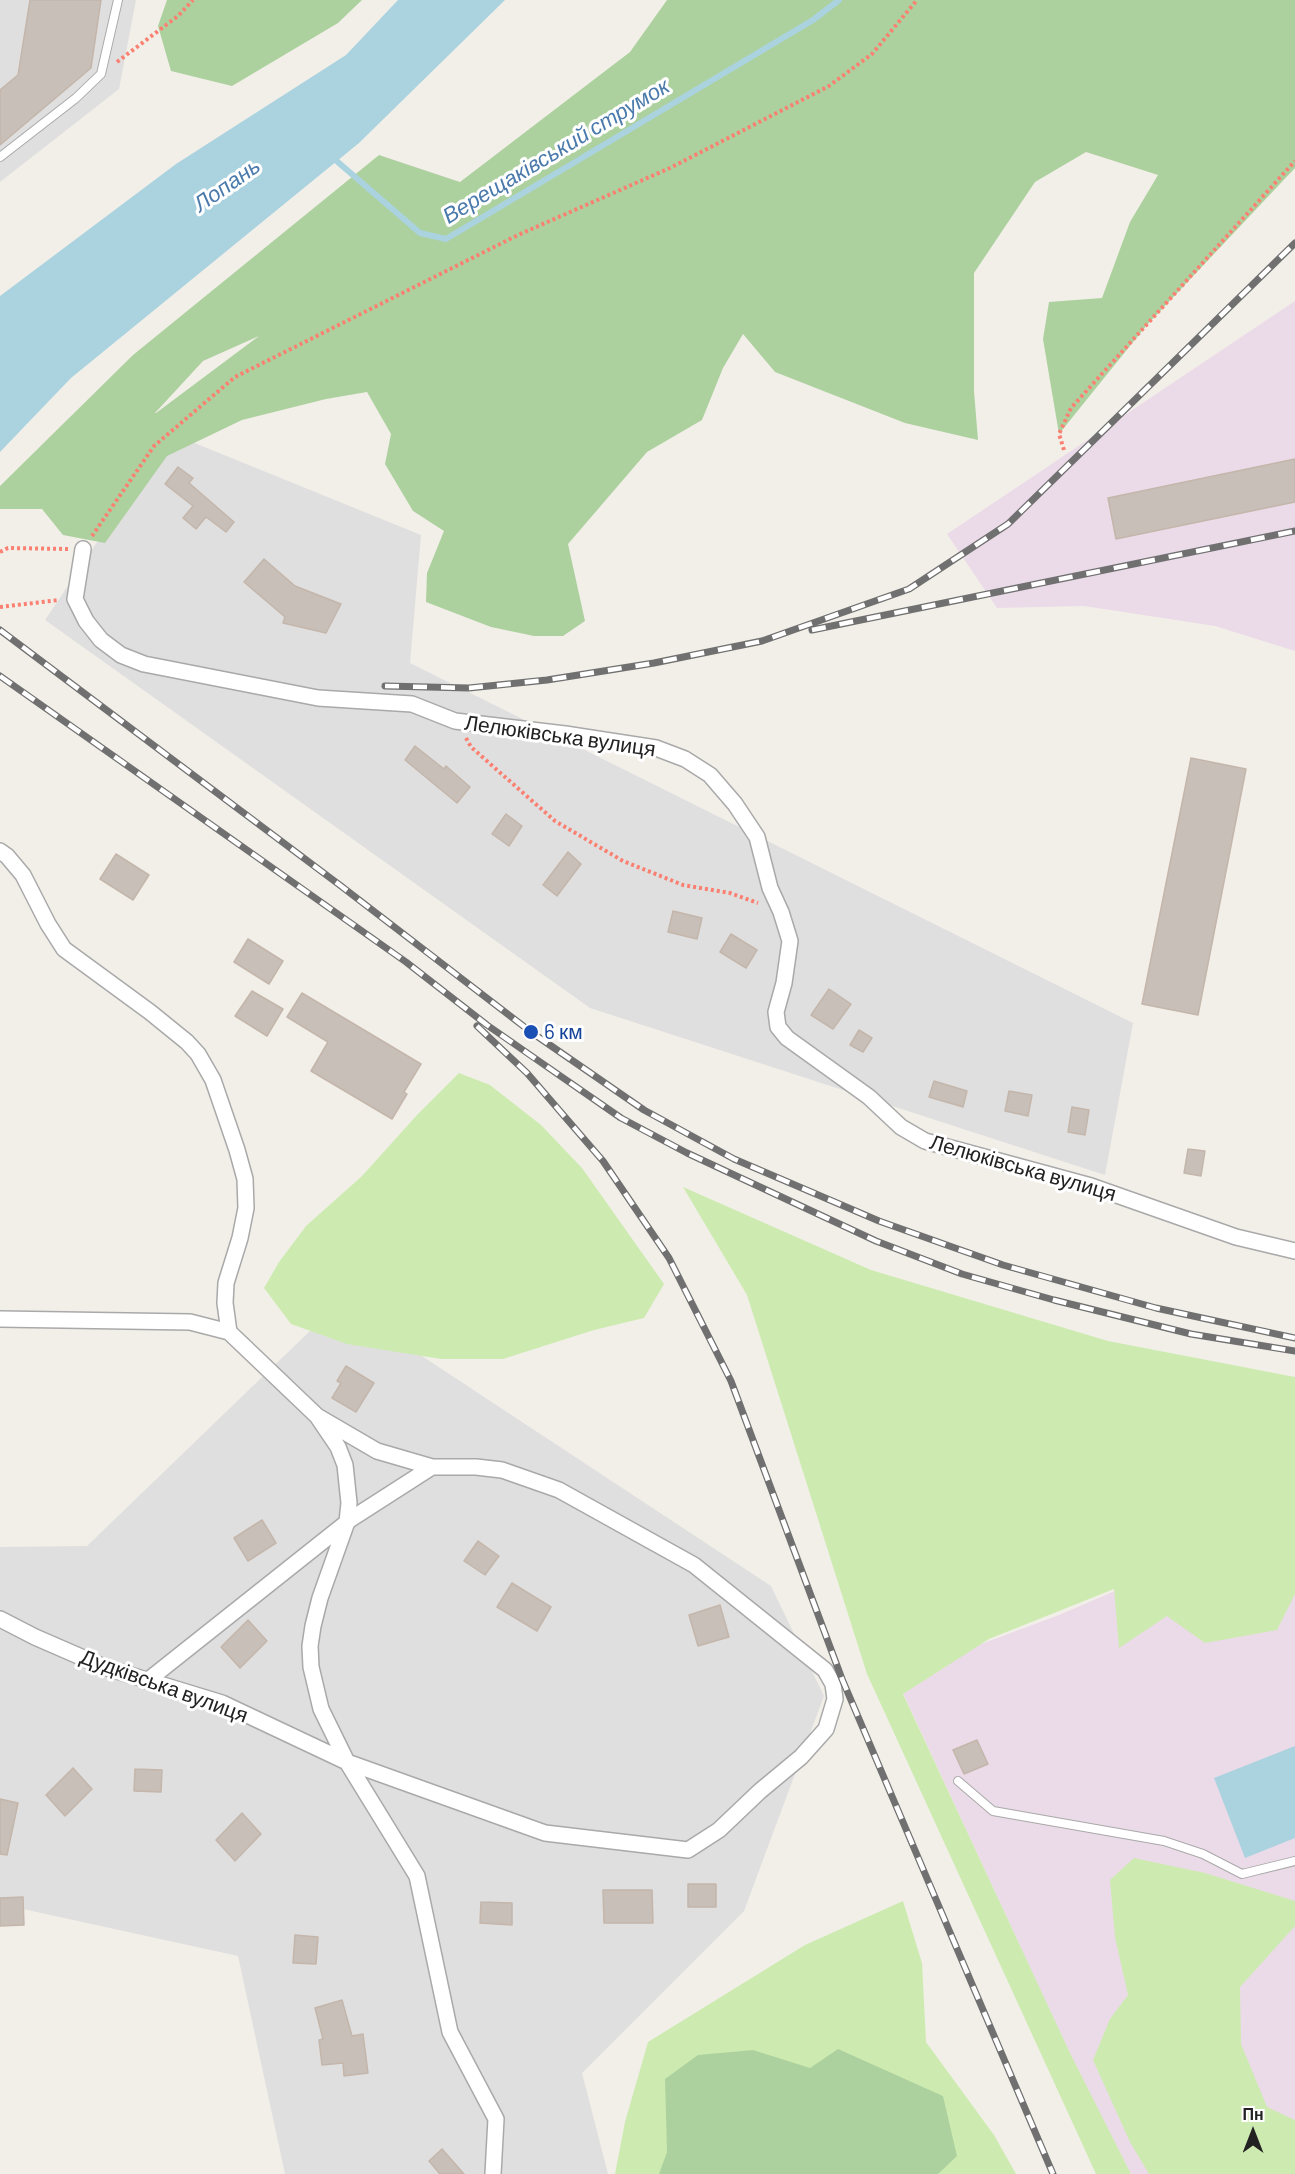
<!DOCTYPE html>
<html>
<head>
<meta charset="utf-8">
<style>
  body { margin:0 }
  #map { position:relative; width:1295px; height:2174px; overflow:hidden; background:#f2efe9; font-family:Barlow,sans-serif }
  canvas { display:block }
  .north { position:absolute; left:1223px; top:2102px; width:60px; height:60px; -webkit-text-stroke:4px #fff; paint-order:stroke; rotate:0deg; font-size:16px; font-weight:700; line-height:24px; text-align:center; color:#222 }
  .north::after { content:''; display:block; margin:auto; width:21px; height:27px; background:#222; clip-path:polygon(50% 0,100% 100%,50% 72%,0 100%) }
</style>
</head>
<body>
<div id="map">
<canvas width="1295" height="2174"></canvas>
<div class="north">Пн</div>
</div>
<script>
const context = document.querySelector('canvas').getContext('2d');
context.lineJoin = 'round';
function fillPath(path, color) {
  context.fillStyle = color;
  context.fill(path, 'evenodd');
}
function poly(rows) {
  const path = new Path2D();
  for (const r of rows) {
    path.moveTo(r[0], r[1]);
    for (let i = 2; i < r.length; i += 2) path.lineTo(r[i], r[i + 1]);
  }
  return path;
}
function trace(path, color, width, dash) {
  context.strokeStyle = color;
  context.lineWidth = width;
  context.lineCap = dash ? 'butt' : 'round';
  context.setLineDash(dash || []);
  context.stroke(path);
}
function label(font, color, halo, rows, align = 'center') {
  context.font = font + ' Barlow,sans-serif';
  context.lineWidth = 6;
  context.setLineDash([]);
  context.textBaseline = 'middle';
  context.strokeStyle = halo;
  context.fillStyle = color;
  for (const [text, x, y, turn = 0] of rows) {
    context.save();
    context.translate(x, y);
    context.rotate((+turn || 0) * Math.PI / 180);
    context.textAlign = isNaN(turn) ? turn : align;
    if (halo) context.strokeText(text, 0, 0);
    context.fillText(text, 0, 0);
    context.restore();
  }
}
fillPath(poly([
  [0,0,136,0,119,89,0,182],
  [170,433,421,535,410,663,1133,1023,1105,1175,590,1008,45,620],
  [340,1302,771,1586,824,1696,744,1911,582,2073,608,2174,285,2174,238,1956,0,1904,0,1547,87,1546]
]), '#e0dfdf');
fillPath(poly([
  [1295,301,1295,651,1215,626,1084,606,997,608,947,534],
  [1295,1539,1295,2174,1131,2174,1083,2082,895,1676,1059,1615,1175,1565]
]), '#ebdbe8');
fillPath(poly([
  [459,1073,490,1085,541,1125,582,1168,664,1284,644,1318,594,1330,503,1359,441,1359,347,1344,291,1324,264,1288,279,1262,306,1226,362,1176,417,1115],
  [683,1187,871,1270,1108,1341,1295,1377,1295,1594,1277,1630,1205,1643,1167,1616,1119,1648,1114,1589,989,1639,903,1694,1070,2053,1131,2174,1096,2174,867,1674,747,1295],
  [1134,1858,1205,1873,1295,1901,1295,1926,1240,1987,1241,2044,1267,2107,1295,2120,1295,2174,1149,2174,1130,2142,1093,2060,1110,2019,1128,1995,1115,1937,1110,1880],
  [903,1901,922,1963,926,2042,994,2135,1016,2174,615,2174,625,2122,648,2042,805,1945]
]), '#cdebb0');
fillPath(poly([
  [167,0,362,0,338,23,232,86,171,71,158,26],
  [667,0,1295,0,1295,168,1146,326,1059,434,1043,339,1049,302,1102,298,1130,222,1158,175,1086,152,1035,182,974,273,974,391,978,440,905,423,775,372,743,334,723,368,702,420,647,452,568,544,585,621,563,636,534,636,491,627,426,602,427,573,444,531,413,511,385,464,391,434,367,392,326,399,242,420,167,456,105,543,63,535,42,509,0,509,0,486,133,355,379,155,460,182,630,52],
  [259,336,156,413,155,413,203,361],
  [838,2049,943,2096,957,2156,938,2174,659,2174,667,2152,665,2079,698,2055,753,2050,810,2068]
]), '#add19e');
fillPath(poly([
  [398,0,505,0,359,143,71,378,0,452,0,296,176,164,346,55],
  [1295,1746,1295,1838,1245,1858,1214,1778]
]), '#aad3df');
trace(poly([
  [332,157,420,233,446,239,813,20,839,0]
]), '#aad3df', 6);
const building = poly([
  [30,0,101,0,91,68,0,145,0,90,18,75,30,0],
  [1295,459,1295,502,1116,539,1108,498,1295,459],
  [178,467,193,478,189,483,234,522,226,532,206,517,196,529,183,518,193,506,165,484,178,467],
  [264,559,295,586,341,604,326,633,283,623,285,617,244,582,264,559],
  [415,746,444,769,446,766,470,787,457,803,405,760,415,746],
  [1191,758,1246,769,1198,1015,1142,1004,1191,758],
  [506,814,522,826,509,846,492,834,506,814],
  [568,852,581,864,557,896,543,885,568,852],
  [116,854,149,875,133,900,100,879,116,854],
  [673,911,702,918,697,939,668,932,673,911],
  [731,934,757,950,746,968,720,952,731,934],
  [248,939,283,961,269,984,234,962,248,939],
  [829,989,851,1004,833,1029,811,1015,829,989],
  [252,991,283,1009,267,1036,235,1016,252,991],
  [302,993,421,1064,404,1092,407,1094,392,1119,311,1071,328,1042,287,1017,302,993],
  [859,1030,872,1038,863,1052,850,1045,859,1030],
  [934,1081,967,1091,963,1107,929,1097,934,1081],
  [1009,1091,1032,1095,1028,1116,1005,1111,1009,1091],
  [1072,1107,1089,1110,1085,1135,1068,1132,1072,1107],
  [1188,1149,1205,1151,1201,1176,1184,1173,1188,1149],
  [346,1366,374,1383,356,1412,332,1398,341,1383,337,1381,346,1366],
  [262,1520,276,1543,248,1561,234,1538,262,1520],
  [478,1541,499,1556,485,1575,464,1561,478,1541],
  [512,1583,551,1607,537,1631,497,1607,512,1583],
  [720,1605,729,1637,698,1646,689,1615,720,1605],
  [248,1620,267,1641,240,1668,221,1647,248,1620],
  [977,1740,988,1764,964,1774,953,1750,977,1740],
  [73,1768,92,1789,65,1816,46,1795,73,1768],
  [135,1769,162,1770,161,1792,134,1791,135,1769],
  [0,1799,18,1803,7,1855,0,1854,0,1799],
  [242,1813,261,1834,235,1861,216,1840,242,1813],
  [688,1884,716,1884,716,1907,688,1907,688,1884],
  [603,1890,652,1890,653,1923,604,1923,603,1890],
  [23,1897,24,1925,0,1926,0,1898,23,1897],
  [481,1902,512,1903,512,1925,480,1923,481,1902],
  [295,1935,318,1937,316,1964,293,1963,295,1935],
  [342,2000,352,2036,363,2034,368,2073,344,2076,343,2063,322,2065,319,2040,323,2039,315,2008,342,2000],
  [442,2149,464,2174,440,2174,429,2161,442,2149]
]);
fillPath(building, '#c7bfb8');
trace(building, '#c4b6ab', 1.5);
const lane = poly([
  [0,157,76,98,101,74,118,0],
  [958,1781,993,1811,1164,1841,1203,1854,1242,1874,1295,1861]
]);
const street = poly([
  [83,549,75,599,86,621,101,640,121,655,144,664,318,698,412,704,455,721,565,734,656,748,685,759,710,775,735,804,757,837,770,888,781,912,790,941,784,983,776,1012,778,1027,787,1038,869,1097,901,1127,925,1141,1091,1186,1236,1237,1295,1251],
  [0,851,7,856,23,875,48,924,64,949,150,1012,187,1042,198,1054,213,1080,237,1150,245,1179,246,1208,240,1238,226,1283,225,1303,229,1332],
  [0,1319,190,1322,229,1332,317,1416,377,1451,432,1467,476,1467,502,1470,559,1490,694,1565,825,1670,833,1684,835,1699,826,1729,801,1757,760,1791,719,1830,688,1850,545,1833,347,1762,321,1709,311,1667,310,1646,313,1626,320,1598,347,1522,349,1503,345,1465,338,1447,317,1416],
  [0,1619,35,1637,104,1667,222,1703,347,1762,417,1876,450,2032,496,2119,493,2174],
  [147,1681,351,1519,432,1467]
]);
trace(lane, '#a9a9a9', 10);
trace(street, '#a9a9a9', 18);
trace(poly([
  [117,62,178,16,193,0],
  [1064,450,1059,434,1071,408,1295,161],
  [92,536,154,446,235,377,518,235,670,168,829,86,872,54,917,0],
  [0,552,8,548,68,549],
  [0,607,59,600],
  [466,738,471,747,555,821,623,861,683,885,730,893,758,903]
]), '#fa8072', 4, [3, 3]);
trace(lane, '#fff', 8);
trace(street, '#fff', 15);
const rail = poly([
  [0,630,341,886,531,1032,644,1110,734,1159,879,1221,1003,1265,1156,1308,1295,1338],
  [812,630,1295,531],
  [0,676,406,962,487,1025,546,1066,621,1118,687,1153,876,1241,962,1274,1054,1300,1191,1334,1295,1351],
  [385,686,469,688,547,680,654,663,762,641,909,589,1008,524,1295,243],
  [477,1026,527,1073,603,1161,669,1258,731,1381,842,1679,1053,2174]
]);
trace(rail, '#707070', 7);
trace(rail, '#fff', 4.5, [14]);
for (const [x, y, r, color] of [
  [531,1032,8,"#1a4fb4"]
]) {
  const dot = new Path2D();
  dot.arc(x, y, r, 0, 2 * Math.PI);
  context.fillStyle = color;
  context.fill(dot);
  trace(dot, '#fff', 2);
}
label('21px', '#222', '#fff', [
  ["Лелюківська вулиця",560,736,8],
  ["Лелюківська вулиця",1023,1168,16],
  ["Дудківська вулиця",164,1686,20]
]);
label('21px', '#164399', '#fff', [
  ["6 км",544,1032]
], 'left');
label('italic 22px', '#4a7aab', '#fff', [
  ["Верещаківський струмок",556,151,-31],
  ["Лопань",227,185,-35]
]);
</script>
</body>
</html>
